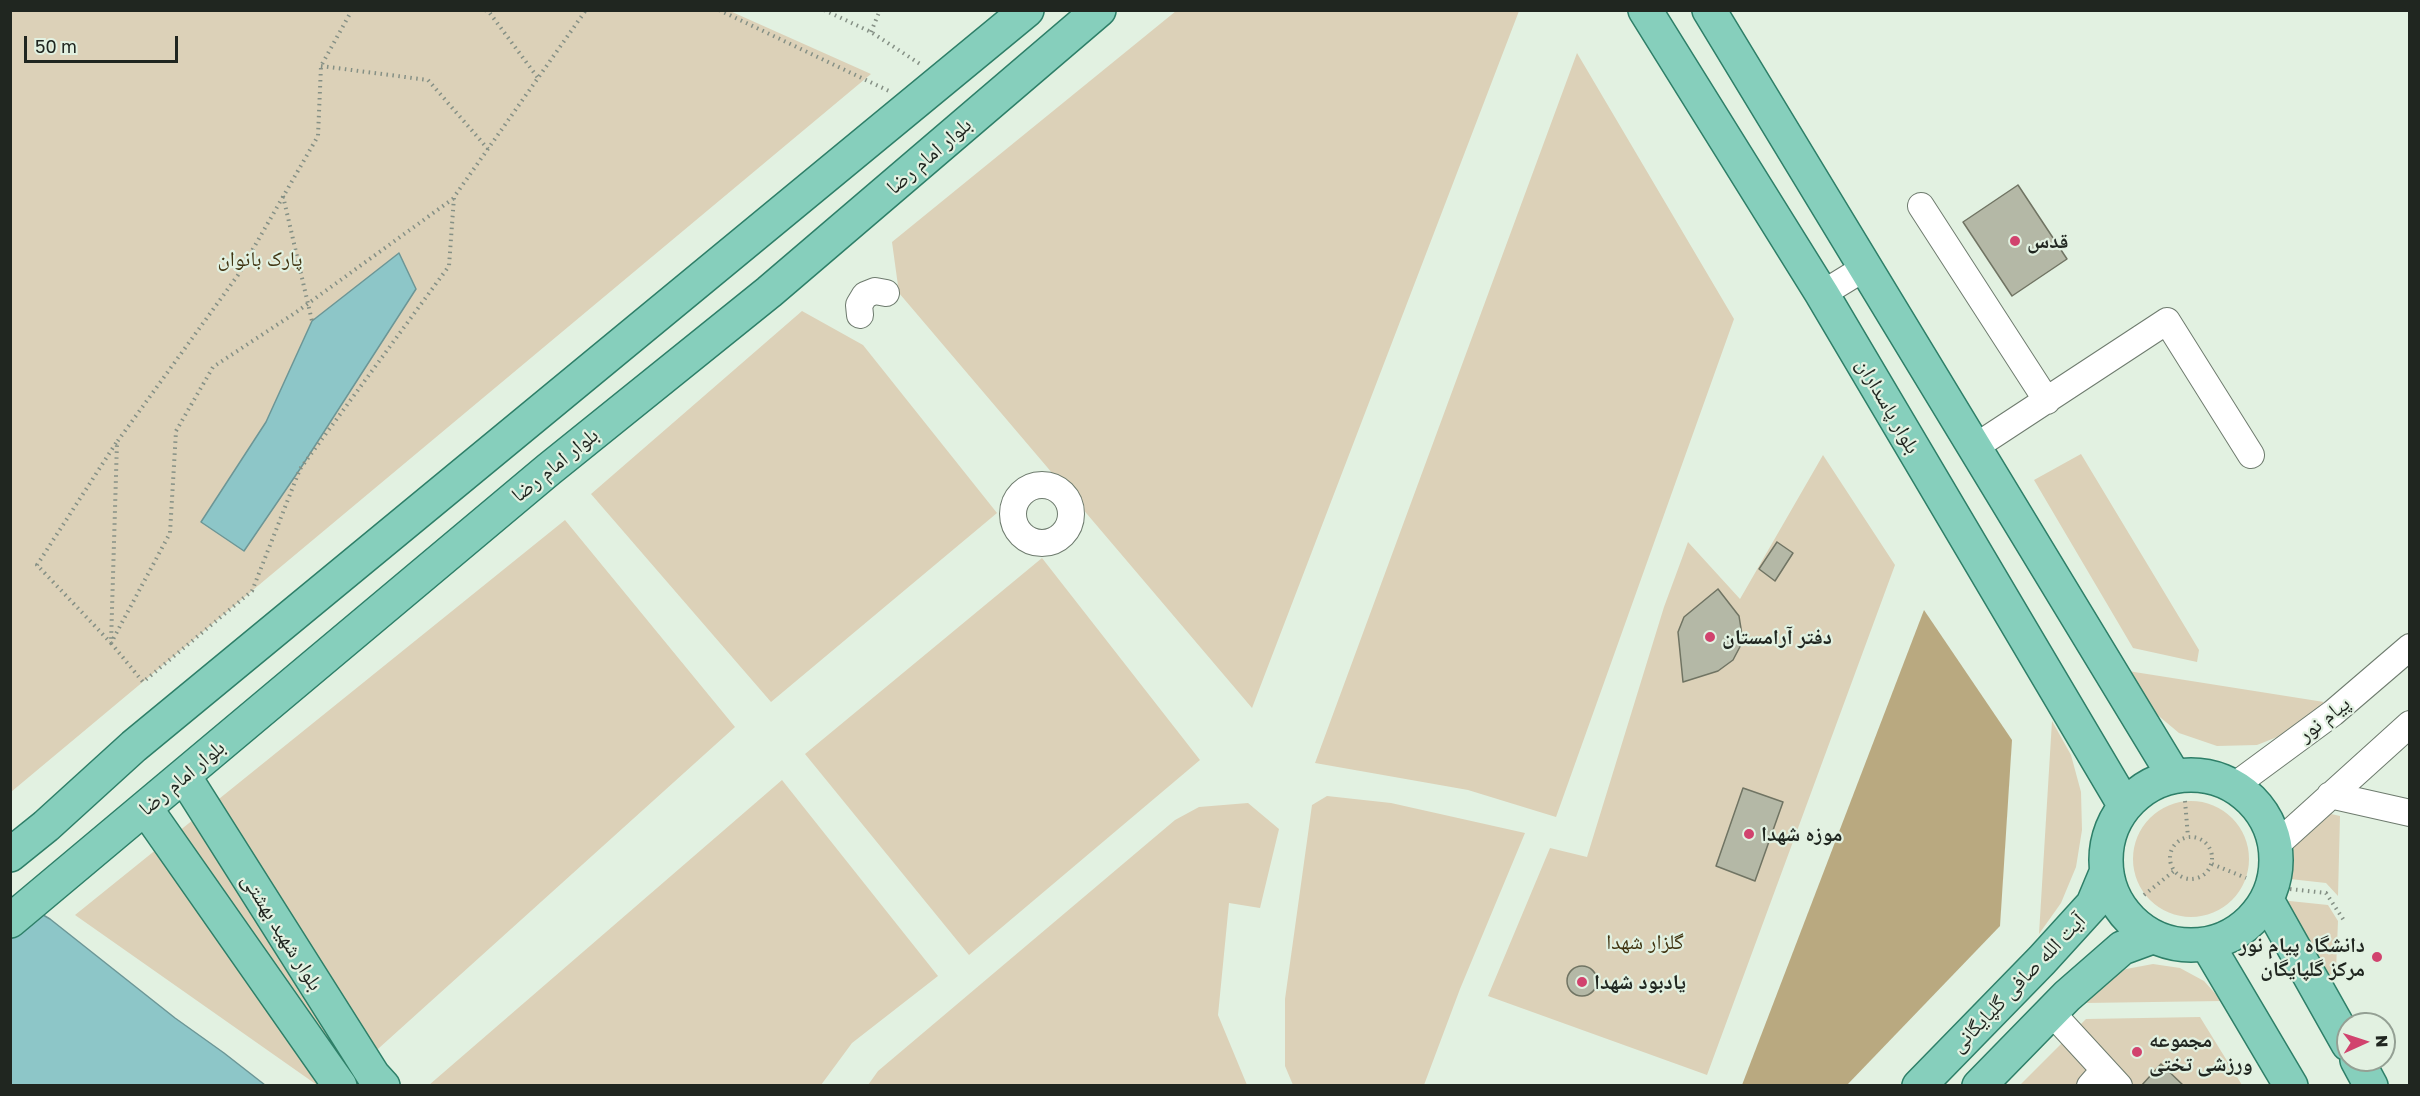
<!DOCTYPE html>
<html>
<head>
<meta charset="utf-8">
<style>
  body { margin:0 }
  #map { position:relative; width:2420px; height:1096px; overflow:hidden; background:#e2f1e1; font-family:"Golos Text",sans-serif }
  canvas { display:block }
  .frame { position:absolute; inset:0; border:12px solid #202620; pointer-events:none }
  .north { position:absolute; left:2336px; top:1012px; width:60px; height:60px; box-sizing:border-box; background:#e2f1e1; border:2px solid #94a094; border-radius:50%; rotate:87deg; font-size:16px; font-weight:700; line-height:24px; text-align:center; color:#202620 }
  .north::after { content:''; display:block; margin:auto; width:21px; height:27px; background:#d1436e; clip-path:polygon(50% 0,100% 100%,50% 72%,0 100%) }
  .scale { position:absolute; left:24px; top:36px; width:154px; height:27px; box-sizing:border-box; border:3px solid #202620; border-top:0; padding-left:8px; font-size:18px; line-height:21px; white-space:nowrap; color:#202620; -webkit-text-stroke:4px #e2f1e1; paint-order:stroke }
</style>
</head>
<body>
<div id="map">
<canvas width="2420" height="1096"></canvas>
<div class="frame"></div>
<div class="north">N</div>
<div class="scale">50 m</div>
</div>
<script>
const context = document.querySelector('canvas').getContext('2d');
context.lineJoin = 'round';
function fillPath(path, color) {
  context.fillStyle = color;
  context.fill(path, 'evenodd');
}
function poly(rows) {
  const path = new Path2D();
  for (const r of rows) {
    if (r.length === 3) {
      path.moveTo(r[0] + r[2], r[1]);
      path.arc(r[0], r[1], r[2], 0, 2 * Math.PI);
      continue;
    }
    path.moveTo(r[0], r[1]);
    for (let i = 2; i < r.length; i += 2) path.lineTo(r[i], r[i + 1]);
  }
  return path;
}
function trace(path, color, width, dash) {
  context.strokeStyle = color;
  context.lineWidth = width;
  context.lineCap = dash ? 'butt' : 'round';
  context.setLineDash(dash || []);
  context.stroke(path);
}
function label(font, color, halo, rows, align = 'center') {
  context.font = font + ' "Golos Text","Noto Naskh Arabic",sans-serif';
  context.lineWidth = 4.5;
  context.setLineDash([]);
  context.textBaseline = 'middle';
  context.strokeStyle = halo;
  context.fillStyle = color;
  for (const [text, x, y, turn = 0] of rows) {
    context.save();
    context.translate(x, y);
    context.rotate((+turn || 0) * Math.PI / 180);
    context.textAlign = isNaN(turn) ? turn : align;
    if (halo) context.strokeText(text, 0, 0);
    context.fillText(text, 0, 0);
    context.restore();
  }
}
fillPath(poly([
  [11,11,730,11,871,74,11,792],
  [1176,11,1519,11,1252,708,899,293,892,242],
  [1577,53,1734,319,1556,817,1468,790,1315,763],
  [802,311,863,345,997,513,771,702,591,494],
  [2081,454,2199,650,2197,662,2133,648,2034,480],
  [1823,455,1895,565,1707,1075,1488,996,1550,848,1587,857,1664,607,1688,542,1740,599],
  [565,520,735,727,338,1085,317,1085,75,915],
  [1042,558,1200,760,969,955,805,754],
  [2128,671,2324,702,2295,730,2257,745,2217,746,2179,733,2148,707],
  [2052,721,2071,755,2081,792,2082,830,2076,867,2061,903,2039,934],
  [782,780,938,976,852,1043,821,1085,429,1085],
  [1327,796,1391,803,1525,833,1460,989,1424,1085,1293,1085,1285,1066,1285,999,1312,805],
  [2191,859,58],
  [1248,803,1279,829,1260,908,1229,903,1218,1015,1247,1085,868,1085,878,1071,1175,820,1199,807],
  [2331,814,2340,816,2338,896,2326,883,2290,879,2290,850],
  [2280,900,2328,905,2338,921,2336,971,2326,977],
  [2153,964,2180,968,2204,981,2222,1001,2084,1003,2102,982,2126,969],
  [2200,1017,2242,1085,2019,1086,2086,1019]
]), '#dcd1b8');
fillPath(poly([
  [1924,610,2012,740,2000,926,1847,1085,1742,1085]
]), '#b9a980');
const water = poly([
  [399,253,416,289,300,469,244,551,201,522,266,422,312,321,399,253],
  [11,896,50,919,175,1018,224,1053,265,1085,11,1086,11,896]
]);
fillPath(water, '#8dc6c8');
trace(water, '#6c9696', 1.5);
const building = poly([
  [2018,185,2067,259,2012,296,1963,222,2018,185],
  [1777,542,1793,553,1775,581,1759,569,1777,542],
  [1718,589,1739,616,1743,641,1733,660,1718,671,1683,682,1678,632,1684,617,1718,589],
  [1743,788,1783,802,1755,881,1716,866,1743,788],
  [1582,981,15],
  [2161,1064,2184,1086,2141,1086,2161,1064]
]);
fillPath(building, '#b4b8a6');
trace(building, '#707463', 1.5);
const minor = poly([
  [1921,206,2047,401],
  [1822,294,1866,267],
  [860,315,859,305,865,295,875,291,886,293],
  [1975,447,2167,321,2251,455],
  [1042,514,29],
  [2234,786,2333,713,2410,647],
  [2330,795,2410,813],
  [2275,846,2410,724],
  [2051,1012,2119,1086],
  [2090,1086,2104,1070]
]);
const major = poly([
  [1645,10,1822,294,2125,806],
  [1709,10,2174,776],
  [2191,860,85],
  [184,776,373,1075,383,1086],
  [146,809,340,1086],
  [10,855,46,826,134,746,1027,10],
  [2267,900,2348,1044],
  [10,921,548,470,769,292,1099,10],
  [2207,944,2291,1086],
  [2357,1060,2371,1086],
  [1919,1086,2042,960,2093,904,2106,873],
  [1979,1086,2067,996,2122,948,2152,937]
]);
trace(minor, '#6e7b6e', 28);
trace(major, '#2e7f68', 36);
trace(poly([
  [352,10,321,66,318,136,238,275,117,442,111,643,143,682,252,591,300,469,449,266,454,197,586,10],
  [485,10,489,12,538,78],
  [719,10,889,91],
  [824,10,871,32,920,64],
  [871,32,880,10],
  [321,66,428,80,488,149],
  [283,196,312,321],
  [116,443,37,565,111,643,170,533,176,431,213,367,295,313,454,198],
  [2185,801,2188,837],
  [2191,858,21],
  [2212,864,2246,878],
  [2290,889,2326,893,2345,922],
  [2144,895,2174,871]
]), '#859085', 4, [1.5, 4.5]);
trace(minor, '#fff', 26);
trace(major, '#86cfbc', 33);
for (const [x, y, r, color] of [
  [2015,241,6,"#d1436e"],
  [1710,637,6,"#d1436e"],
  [1749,834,6,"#d1436e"],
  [2377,957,6,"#d1436e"],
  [1582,982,6,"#d1436e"],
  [2137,1052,6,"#d1436e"]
]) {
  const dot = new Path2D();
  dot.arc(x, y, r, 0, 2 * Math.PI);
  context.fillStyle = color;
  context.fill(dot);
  trace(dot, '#e2f1e1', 2);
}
label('21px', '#202620', '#e2f1e1', [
  ["بلوار امام رضا",929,156,-41],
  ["بلوار پاسداران",1888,406,60],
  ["بلوار امام رضا",555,465,-39],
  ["پیام نور",2324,719,-38],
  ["بلوار امام رضا",182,778,-40],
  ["بلوار شهید بهشتی",282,932,58],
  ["آیت الله صافی گلپایگانی",2018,983,-46]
]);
label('bold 21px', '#202620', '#e2f1e1', [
  ["قدس",2027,241],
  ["دفتر آرامستان",1722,637],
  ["موزه شهدا",1761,834],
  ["دانشگاه پیام نور",2365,945,"right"],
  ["مرکز گلپایگان",2365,969,"right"],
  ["یادبود شهدا",1594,982],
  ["مجموعه",2149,1040],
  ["ورزشی تختی",2149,1064]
], 'left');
label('21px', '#403411', '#e2f1e1', [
  ["پارک بانوان",260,259],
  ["گلزار شهدا",1645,942]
]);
</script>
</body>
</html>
